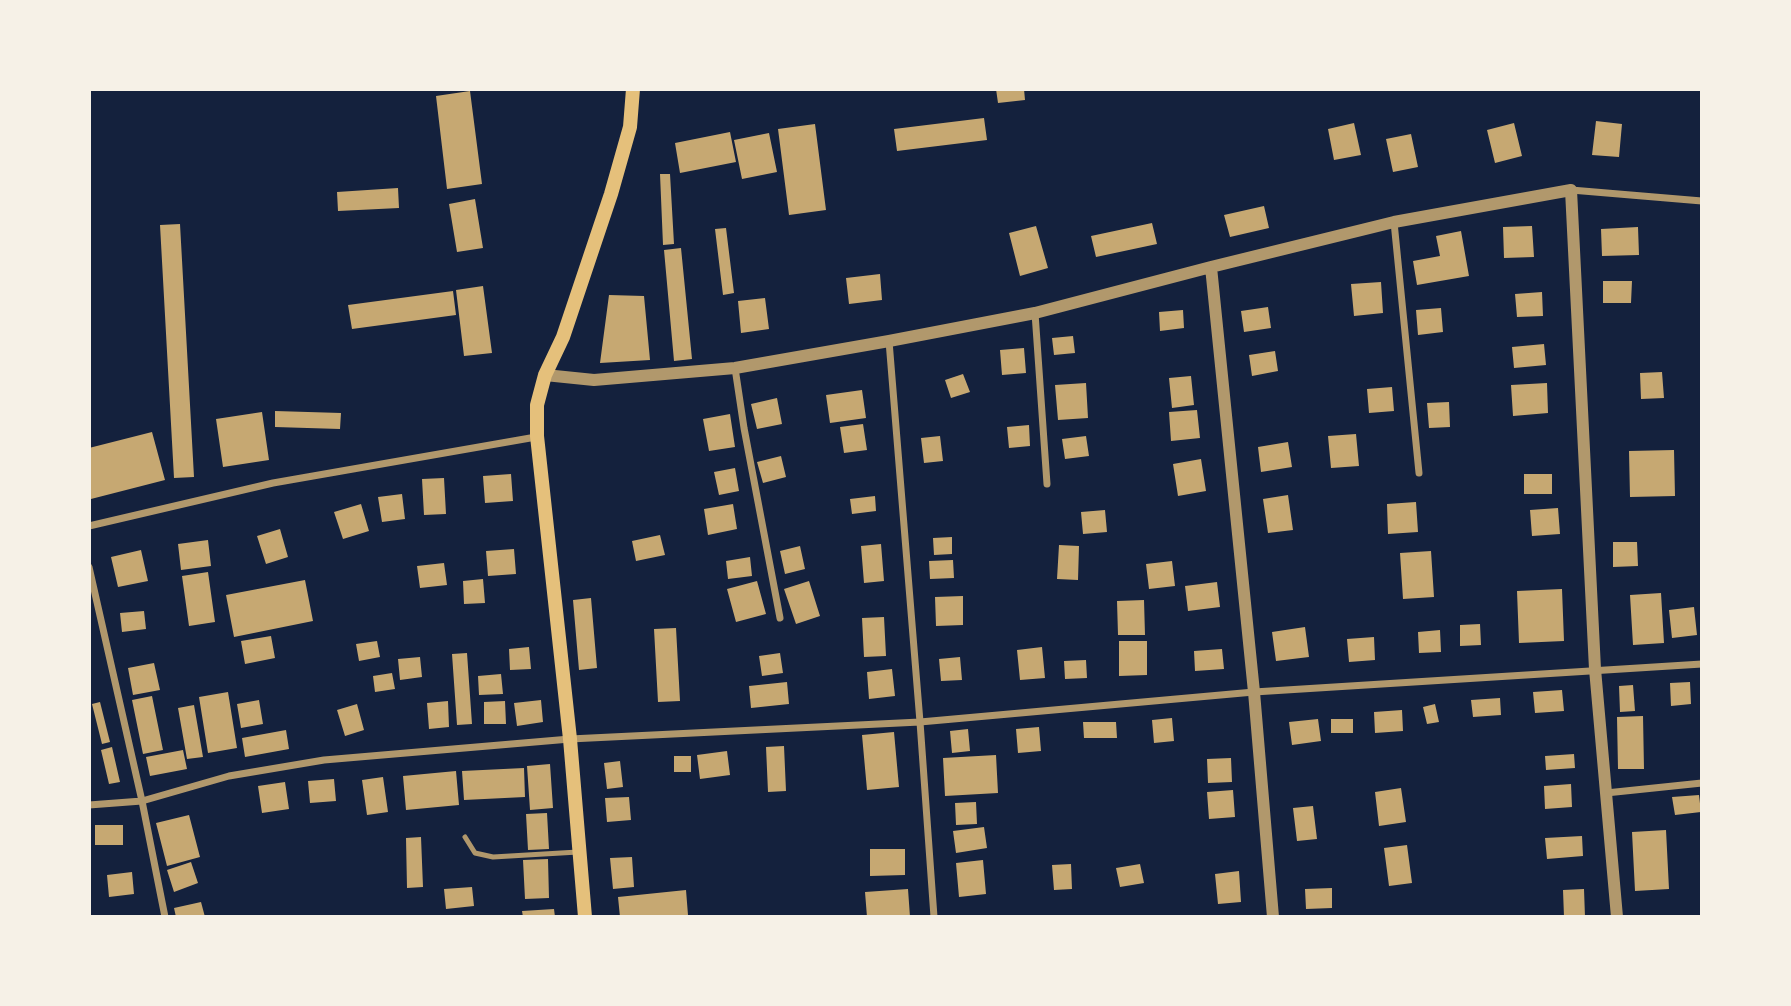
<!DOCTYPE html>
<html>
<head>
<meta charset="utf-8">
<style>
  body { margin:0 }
  #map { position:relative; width:1791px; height:1006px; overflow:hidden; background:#14213d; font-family:"Fira Sans",sans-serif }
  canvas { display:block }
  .frame { position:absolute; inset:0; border:91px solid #f6f1e7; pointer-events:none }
</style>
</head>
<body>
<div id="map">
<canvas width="1791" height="1006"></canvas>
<div class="frame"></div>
</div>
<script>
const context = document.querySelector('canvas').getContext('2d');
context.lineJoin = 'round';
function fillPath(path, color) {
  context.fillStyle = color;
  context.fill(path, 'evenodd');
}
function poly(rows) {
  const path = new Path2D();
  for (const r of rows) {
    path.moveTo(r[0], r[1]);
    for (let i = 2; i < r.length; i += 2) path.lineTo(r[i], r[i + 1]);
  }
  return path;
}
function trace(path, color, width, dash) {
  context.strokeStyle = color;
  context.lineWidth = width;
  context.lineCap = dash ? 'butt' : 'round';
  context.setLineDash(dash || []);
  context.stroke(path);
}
fillPath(poly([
  [996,89,1024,89,1025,100,998,103],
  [470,91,482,184,447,189,436,96],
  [984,118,987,140,897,151,894,129],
  [1596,121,1622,124,1619,157,1592,155],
  [1354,123,1361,155,1334,160,1328,129],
  [1514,123,1522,156,1495,163,1487,130],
  [815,124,826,210,789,215,778,129],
  [730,132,736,162,680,173,675,143],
  [769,133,777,172,742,179,734,140],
  [1411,134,1418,167,1393,172,1386,139],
  [660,174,670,174,674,244,663,245],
  [398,188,399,208,338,211,337,192],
  [475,199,483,248,457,252,449,204],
  [1264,206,1269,228,1230,237,1224,215],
  [1152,223,1157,244,1096,257,1091,236],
  [180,224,194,477,174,478,160,225],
  [1036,226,1048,268,1020,276,1009,233],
  [1532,226,1534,257,1504,258,1503,227],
  [1638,227,1639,255,1602,256,1601,229],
  [726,228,734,293,723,295,715,229],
  [1461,231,1469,276,1417,285,1413,261,1440,256,1436,236],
  [681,248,692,359,674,361,664,250],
  [880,274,882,300,849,304,846,278],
  [1603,281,1632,281,1631,303,1603,303],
  [1381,282,1383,313,1354,316,1351,284],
  [483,286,492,353,464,356,456,290],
  [453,291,456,315,352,329,348,305],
  [1542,292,1543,316,1517,317,1515,294],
  [609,295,644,296,650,360,600,363],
  [765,298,769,329,741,333,738,301],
  [1268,307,1271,328,1244,332,1241,311],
  [1441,308,1443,332,1418,335,1416,310],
  [1183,310,1184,328,1160,331,1159,312],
  [1073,336,1075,353,1054,355,1052,338],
  [1544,344,1546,365,1514,368,1512,347],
  [1024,348,1026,373,1002,375,1000,350],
  [1275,351,1278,371,1252,376,1249,355],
  [1662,372,1664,398,1641,399,1640,373],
  [963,374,970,392,951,398,945,380],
  [1191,376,1194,405,1172,408,1169,378],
  [1086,383,1088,418,1058,420,1055,385],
  [1547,383,1548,413,1513,416,1511,385],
  [1392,387,1394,411,1369,413,1367,389],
  [862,390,866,418,830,423,826,395],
  [777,398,782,424,757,429,751,404],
  [1449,402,1450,427,1429,428,1427,403],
  [1197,410,1200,438,1171,441,1169,412],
  [275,411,341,413,340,429,275,427],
  [262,412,269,460,223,467,216,419],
  [730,414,735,447,709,451,703,419],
  [863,424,867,450,844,453,840,427],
  [1029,425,1030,446,1009,448,1007,427],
  [152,432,165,480,91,499,89,448],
  [1356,434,1359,466,1331,468,1328,436],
  [940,436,943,461,924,463,921,438],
  [1086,436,1089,456,1065,459,1062,439],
  [1288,442,1292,467,1261,472,1258,447],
  [1674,450,1675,496,1630,497,1629,451],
  [781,456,786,477,763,483,757,462],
  [1201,459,1206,491,1178,496,1173,464],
  [735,468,739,491,719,495,714,472],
  [511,474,513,501,485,503,483,476],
  [1524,474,1552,474,1552,494,1524,494],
  [444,478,446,514,424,515,422,479],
  [402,494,405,519,382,522,378,497],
  [1288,495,1293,530,1268,533,1263,499],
  [875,496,876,511,852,514,850,499],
  [1416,502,1418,532,1388,534,1387,504],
  [361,504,369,531,343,539,334,512],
  [733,504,737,529,708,535,704,509],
  [1558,508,1560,534,1532,536,1530,510],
  [1105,510,1107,532,1083,534,1081,512],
  [280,529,288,557,266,564,257,536],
  [660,535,665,555,636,561,632,541],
  [952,537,952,554,934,555,933,538],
  [208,540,211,566,181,570,178,544],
  [1613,542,1637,542,1638,566,1613,567],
  [881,544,884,581,864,583,861,546],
  [1059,545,1079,546,1078,580,1057,579],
  [800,546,805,569,785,574,780,551],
  [514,549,516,574,488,576,486,551],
  [141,550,148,581,118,587,111,557],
  [1431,551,1434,597,1403,599,1400,553],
  [750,557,752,576,728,579,726,561],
  [953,560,954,578,930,579,929,561],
  [1172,561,1175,586,1149,589,1146,564],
  [444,563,447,585,420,588,417,566],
  [208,572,215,622,189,626,182,576],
  [483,579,485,603,464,604,463,581],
  [305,580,313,621,234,637,226,595],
  [757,581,766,614,736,622,727,589],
  [809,581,820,616,796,624,784,589],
  [1217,582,1220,607,1188,611,1185,586],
  [1562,589,1564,641,1519,643,1517,591],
  [1661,593,1664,643,1633,645,1630,595],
  [963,596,963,625,936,626,935,597],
  [591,598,597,668,579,670,573,600],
  [1144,600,1145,635,1118,635,1117,601],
  [1694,607,1697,635,1672,638,1669,610],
  [144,611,146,629,122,632,120,613],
  [884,617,886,656,864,657,862,618],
  [1480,624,1481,645,1460,646,1460,625],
  [1305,627,1309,657,1276,661,1272,632],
  [676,628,680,701,658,702,654,629],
  [1440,630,1441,652,1419,653,1418,632],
  [271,636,275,658,245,664,241,641],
  [1374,637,1375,660,1349,662,1347,639],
  [377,641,380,657,359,661,356,644],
  [1119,641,1147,641,1147,675,1119,676],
  [529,647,531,669,510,670,509,649],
  [1042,647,1045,678,1020,680,1017,650],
  [1222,649,1224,669,1195,671,1194,651],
  [467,653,472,724,457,725,452,654],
  [780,653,783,673,762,676,759,656],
  [420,657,422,677,400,680,398,659],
  [960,657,962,680,941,681,939,659],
  [1086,660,1087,678,1065,679,1064,661],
  [154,663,160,690,133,695,128,668],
  [892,669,895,696,869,699,867,672],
  [392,673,395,689,375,692,373,676],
  [501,674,503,694,479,695,478,676],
  [787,682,789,704,751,708,749,686],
  [1690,682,1691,704,1671,706,1670,683],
  [1633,685,1635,711,1620,712,1619,686],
  [1562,690,1564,711,1535,713,1533,692],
  [228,692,237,748,208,753,199,697],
  [152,696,163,750,143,754,132,700],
  [1500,698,1501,715,1473,717,1471,700],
  [259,700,263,724,241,728,237,704],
  [541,700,543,722,517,726,514,703],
  [448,701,449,727,429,729,427,703],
  [505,701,506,724,484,724,484,702],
  [100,702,110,742,102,744,92,704],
  [357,704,364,730,345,736,337,710],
  [1435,704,1439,722,1427,724,1423,707],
  [194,705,203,757,187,759,178,708],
  [1402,710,1403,731,1375,733,1374,712],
  [1643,716,1644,769,1618,769,1617,717],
  [1172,718,1174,741,1154,743,1152,720],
  [1318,719,1321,741,1292,745,1289,722],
  [1331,719,1353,719,1353,733,1331,733],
  [1083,722,1116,722,1117,738,1084,738],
  [1039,727,1041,751,1018,753,1016,729],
  [968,729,970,751,952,753,950,731],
  [286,730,289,749,245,757,242,738],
  [894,732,899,787,867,790,862,735],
  [784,746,786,791,768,792,766,747],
  [112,747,120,782,109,784,101,750],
  [183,750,187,769,150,776,146,757],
  [727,751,730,775,700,779,697,755],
  [1574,754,1575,768,1546,770,1545,756],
  [996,755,998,793,945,796,943,758],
  [674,756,691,756,691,772,674,772],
  [1231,758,1232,782,1208,783,1207,759],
  [620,761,623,787,607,789,604,763],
  [550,764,553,808,530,810,527,766],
  [524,768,525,797,464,800,462,771],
  [456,771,459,805,406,810,403,776],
  [383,777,388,812,367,815,362,780],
  [334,779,336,801,310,803,308,781],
  [285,782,289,809,262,813,258,786],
  [1571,784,1572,807,1545,809,1544,786],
  [1401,788,1406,822,1379,826,1375,792],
  [1233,790,1235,817,1209,819,1207,792],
  [1699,795,1701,812,1675,815,1672,797],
  [629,797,631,820,607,822,605,798],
  [976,802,977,824,956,825,955,803],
  [1313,806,1317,839,1297,841,1293,808],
  [547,813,549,849,528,850,526,814],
  [189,815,200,857,167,866,156,823],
  [95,825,123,825,123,845,95,845],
  [984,827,987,848,956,853,953,831],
  [1666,830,1669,889,1635,891,1632,832],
  [1582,836,1583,856,1547,859,1545,838],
  [421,837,423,887,407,888,406,838],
  [1407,845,1412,883,1389,886,1384,848],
  [870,849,905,849,905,875,870,876],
  [632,857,634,887,613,889,610,858],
  [548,859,549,898,525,899,523,860],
  [983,860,986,894,959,897,956,863],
  [191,862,198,883,174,892,167,870],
  [1071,864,1072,889,1054,890,1052,865],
  [1140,864,1144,883,1120,887,1116,868],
  [1239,871,1241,902,1218,904,1215,874],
  [132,872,134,894,109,897,107,875],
  [472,887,474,906,446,909,444,889],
  [1332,888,1332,908,1306,909,1305,889],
  [908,889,910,917,867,917,865,892],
  [1584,889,1585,917,1564,917,1563,890],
  [686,890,688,915,620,917,618,897],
  [201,902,205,917,176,917,174,908],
  [554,909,555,917,523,917,522,911]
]), '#c6a872');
trace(poly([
  [465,837,475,853,493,857,578,852]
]), '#b1986c', 5);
trace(poly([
  [1571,190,1702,201],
  [1394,222,1419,473],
  [1035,313,1047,484],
  [889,341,920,722,934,917],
  [735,368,744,428,780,618],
  [89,526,273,483,536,437],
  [89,567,142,801,165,917],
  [1606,793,1702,783],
  [89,805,142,801,229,776,324,760,570,739,920,722,1254,692,1702,664]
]), '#b1986c', 7);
trace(poly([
  [1211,267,1254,692,1273,917],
  [545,375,594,380,735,368,889,341,1035,313,1211,267,1394,222,1571,190,1595,669,1617,917]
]), '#b1986c', 12);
trace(poly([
  [585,917,570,739,537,436,537,405,545,375,563,337,611,194,630,127,633,89]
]), '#e5c07b', 14);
</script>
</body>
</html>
